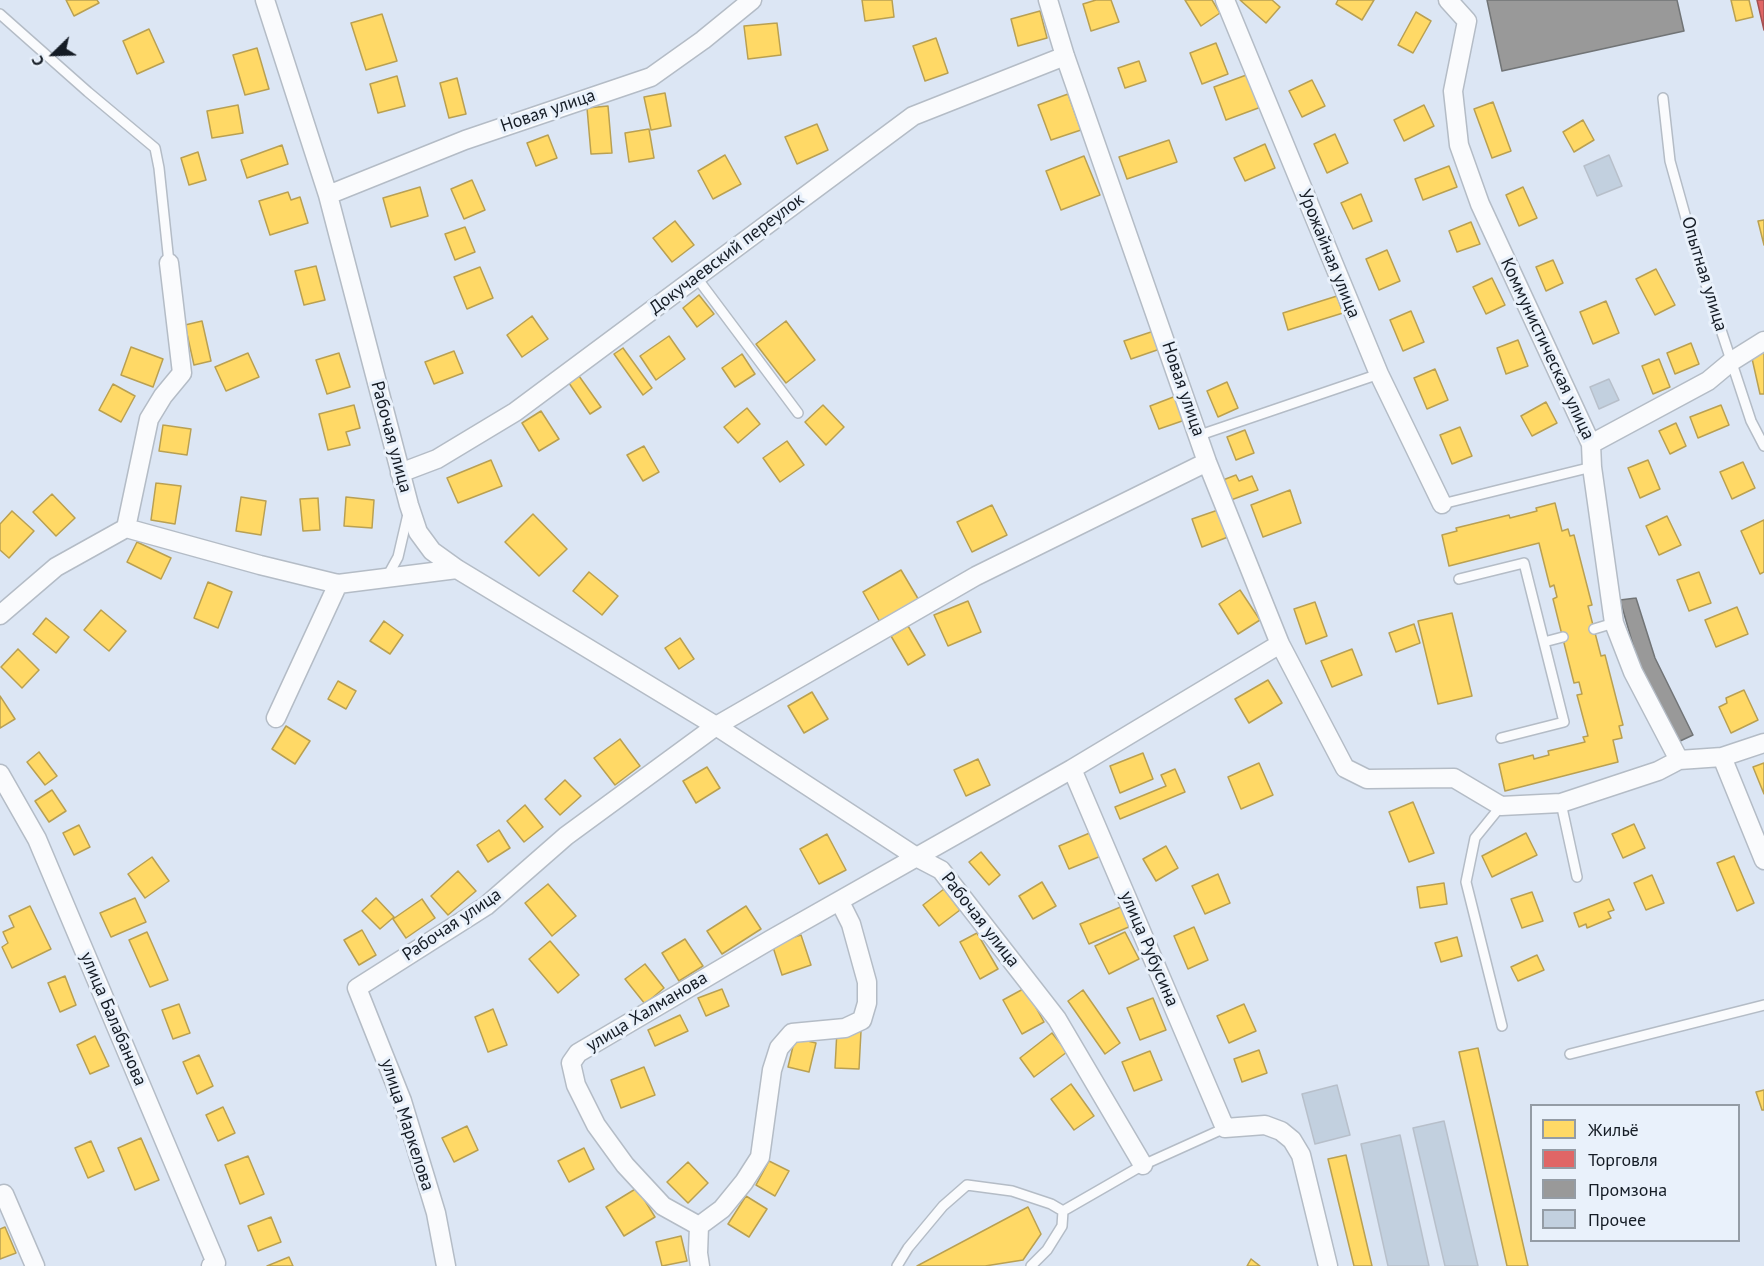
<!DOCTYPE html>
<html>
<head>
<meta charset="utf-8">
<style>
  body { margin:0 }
  #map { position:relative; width:1764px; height:1266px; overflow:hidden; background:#dce6f4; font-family:"PT Sans",sans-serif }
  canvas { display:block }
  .legend { position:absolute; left:1530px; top:1104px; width:210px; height:138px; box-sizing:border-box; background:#e9f1fb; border:2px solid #949ca5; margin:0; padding:8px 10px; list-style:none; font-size:18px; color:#151c25 }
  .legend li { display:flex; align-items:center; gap:12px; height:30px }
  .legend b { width:30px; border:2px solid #949ca5 }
  .north { position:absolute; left:24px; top:24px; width:60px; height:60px; -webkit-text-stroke:4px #e9f1fb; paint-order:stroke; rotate:247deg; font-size:16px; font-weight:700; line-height:24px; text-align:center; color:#151c25 }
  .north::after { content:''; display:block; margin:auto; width:21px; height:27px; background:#151c25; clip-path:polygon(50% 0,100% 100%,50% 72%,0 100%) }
</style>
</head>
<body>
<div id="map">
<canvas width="1764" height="1266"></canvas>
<ul class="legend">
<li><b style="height:16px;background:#ffd966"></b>Жильё</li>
<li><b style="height:16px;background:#e06666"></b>Торговля</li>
<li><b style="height:16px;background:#999"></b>Промзона</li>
<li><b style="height:16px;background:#c2d0df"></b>Прочее</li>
</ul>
<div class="north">С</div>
</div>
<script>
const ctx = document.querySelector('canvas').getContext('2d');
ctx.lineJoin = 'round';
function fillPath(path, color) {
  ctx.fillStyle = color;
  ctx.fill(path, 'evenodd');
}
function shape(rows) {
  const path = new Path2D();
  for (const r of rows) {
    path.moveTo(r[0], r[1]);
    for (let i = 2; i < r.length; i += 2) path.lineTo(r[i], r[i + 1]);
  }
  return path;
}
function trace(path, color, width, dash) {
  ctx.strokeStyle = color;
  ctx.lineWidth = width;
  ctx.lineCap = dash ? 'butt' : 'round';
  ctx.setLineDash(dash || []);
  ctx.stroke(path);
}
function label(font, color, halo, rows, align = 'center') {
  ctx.font = font + ' "PT Sans",sans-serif';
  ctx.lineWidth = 6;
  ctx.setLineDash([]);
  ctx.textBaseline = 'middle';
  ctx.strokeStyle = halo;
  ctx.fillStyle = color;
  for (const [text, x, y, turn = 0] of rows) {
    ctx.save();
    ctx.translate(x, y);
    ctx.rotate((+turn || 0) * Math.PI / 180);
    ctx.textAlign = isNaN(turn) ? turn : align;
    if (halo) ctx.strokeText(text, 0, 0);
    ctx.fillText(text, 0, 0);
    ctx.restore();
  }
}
const homes = shape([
  [66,0,97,0,99,3,74,16,66,0],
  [862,0,892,0,894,17,865,21,862,0],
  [1096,0,1111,0,1119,22,1091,31,1083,4,1096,0],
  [1185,0,1212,0,1220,13,1201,26,1185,0],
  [1240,0,1272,0,1280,7,1266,23,1240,0],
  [1338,0,1374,0,1362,20,1336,4,1338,0],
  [1731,0,1749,0,1753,17,1736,21,1731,0],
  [1040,11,1047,38,1018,46,1011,19,1040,11],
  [1416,12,1431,21,1413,53,1398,45,1416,12],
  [382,14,397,61,366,70,351,23,382,14],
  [777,23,781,55,748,59,744,26,777,23],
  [149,29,164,62,137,74,123,41,149,29],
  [936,38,948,73,925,81,913,46,936,38],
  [1216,43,1228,74,1202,84,1190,53,1216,43],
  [257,48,269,89,245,95,233,55,257,48],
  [1139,61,1146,81,1125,88,1118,68,1139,61],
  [1249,74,1261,107,1226,120,1214,87,1249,74],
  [397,76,405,106,378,113,370,84,397,76],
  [457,78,466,114,449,118,440,83,457,78],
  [1312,80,1325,106,1302,117,1289,91,1312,80],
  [665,93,671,126,651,130,644,97,665,93],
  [1068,94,1081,130,1051,140,1038,105,1068,94],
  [1493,102,1511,151,1492,158,1474,109,1493,102],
  [238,105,243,133,212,138,207,111,238,105],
  [1424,105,1434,126,1404,141,1394,120,1424,105],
  [608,106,612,153,591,154,587,108,608,106],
  [1583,120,1594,140,1574,152,1563,132,1583,120],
  [817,124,828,150,797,164,785,137,817,124],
  [649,129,654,158,629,162,625,133,649,129],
  [1335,134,1348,163,1327,173,1314,144,1335,134],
  [548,135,557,158,536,166,527,143,548,135],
  [1169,140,1177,162,1127,179,1119,157,1169,140],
  [1265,144,1275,168,1245,181,1234,158,1265,144],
  [282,145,288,164,247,178,241,160,282,145],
  [198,152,206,180,189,185,181,158,198,152],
  [725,155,741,184,713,199,698,171,725,155],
  [1084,156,1100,195,1061,210,1046,171,1084,156],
  [1449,166,1457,187,1423,200,1415,179,1449,166],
  [472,180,485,210,464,219,451,189,472,180],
  [420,187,428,216,391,227,383,198,420,187],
  [1523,187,1537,218,1519,226,1506,195,1523,187],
  [288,192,291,200,300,197,308,223,270,235,259,201,288,192],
  [1361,194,1372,221,1353,229,1341,203,1361,194],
  [1764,220,1764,245,1758,221,1764,220],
  [675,221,694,245,672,262,653,238,675,221],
  [1471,222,1480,244,1457,252,1449,231,1471,222],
  [465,227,475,252,455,260,445,234,465,227],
  [1387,250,1400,281,1379,290,1366,259,1387,250],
  [1553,260,1563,283,1546,291,1536,267,1553,260],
  [316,266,325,300,304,305,295,271,316,266],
  [480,267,493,298,467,309,454,277,480,267],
  [1656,269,1675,305,1655,315,1636,279,1656,269],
  [1492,278,1505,305,1486,314,1473,287,1492,278],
  [699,295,714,314,697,327,683,308,699,295],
  [1337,296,1343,313,1288,330,1283,313,1337,296],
  [1606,301,1619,333,1593,344,1580,312,1606,301],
  [1411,311,1424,342,1403,351,1390,320,1411,311],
  [532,316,548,339,522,357,507,335,532,316],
  [202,321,211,361,194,365,185,325,202,321],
  [786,321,815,360,786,383,756,344,786,321],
  [1154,331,1160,349,1131,359,1124,341,1154,331],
  [669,336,685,359,656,380,640,356,669,336],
  [1518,340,1528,366,1506,374,1497,348,1518,340],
  [1691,343,1699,364,1675,374,1667,353,1691,343],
  [131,347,163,359,153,387,121,375,131,347],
  [623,348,652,388,643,395,614,354,623,348],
  [454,351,463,373,434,384,425,362,454,351],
  [1764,351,1764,394,1760,394,1751,354,1764,351],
  [248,353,259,377,226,391,215,367,248,353],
  [339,353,350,387,327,394,316,360,339,353],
  [742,354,755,374,735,387,722,368,742,354],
  [1659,359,1670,387,1653,394,1642,366,1659,359],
  [1435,369,1448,400,1427,409,1414,378,1435,369],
  [579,376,601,407,590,414,569,383,579,376],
  [1227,382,1238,408,1218,417,1207,391,1227,382],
  [113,384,135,396,121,422,99,410,113,384],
  [1176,396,1185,420,1159,429,1150,406,1176,396],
  [1546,402,1557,423,1532,436,1521,416,1546,402],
  [354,405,360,428,346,432,350,445,328,450,319,414,354,405],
  [823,405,844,427,826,445,805,422,823,405],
  [1721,405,1729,425,1698,438,1690,417,1721,405],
  [747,408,760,424,738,443,724,427,747,408],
  [541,411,559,439,539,451,522,423,541,411],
  [1676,423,1686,446,1670,454,1659,431,1676,423],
  [163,425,191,429,187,455,159,451,163,425],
  [1460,427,1472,456,1452,464,1440,435,1460,427],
  [1245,430,1254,453,1236,460,1227,437,1245,430],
  [787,441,804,465,780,482,763,458,787,441],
  [644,446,659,472,643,481,627,455,644,446],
  [491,460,502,486,458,503,447,478,491,460],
  [1648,460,1660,489,1640,498,1628,468,1648,460],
  [1743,462,1755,488,1732,499,1720,472,1743,462],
  [1236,475,1239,481,1252,476,1258,490,1231,500,1223,480,1236,475],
  [156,483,181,486,175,524,151,520,156,483],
  [1290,490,1301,523,1263,537,1251,505,1290,490],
  [52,494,75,518,56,536,33,512,52,494],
  [241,497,266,501,261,535,236,531,241,497],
  [346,497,374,500,372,528,344,526,346,497],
  [318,498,320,530,303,531,300,499,318,498],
  [1555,503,1562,531,1568,529,1570,536,1574,535,1592,605,1588,606,1594,629,1601,656,1605,655,1623,725,1619,726,1622,738,1613,740,1618,762,1505,791,1499,764,1533,755,1534,759,1549,755,1548,751,1585,742,1583,737,1588,736,1577,695,1582,694,1579,682,1574,683,1553,599,1557,597,1554,585,1550,587,1539,543,1449,566,1442,535,1457,531,1456,528,1509,515,1510,518,1537,511,1536,508,1555,503],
  [992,505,1007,535,972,552,957,522,992,505],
  [1218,510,1228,537,1202,547,1192,519,1218,510],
  [12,511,34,531,9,558,0,550,0,524,12,511],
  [533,514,567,549,539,576,505,542,533,514],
  [1667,516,1681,545,1659,555,1646,526,1667,516],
  [1764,520,1764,572,1760,574,1741,531,1764,520],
  [137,542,171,558,161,579,127,562,137,542],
  [901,570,920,602,881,624,863,592,901,570],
  [589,572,618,596,602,615,573,591,589,572],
  [1699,572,1711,603,1689,611,1677,580,1699,572],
  [208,582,232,592,218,628,194,618,208,582],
  [1240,590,1260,620,1238,634,1219,604,1240,590],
  [968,601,981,632,948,646,934,615,968,601],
  [1315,602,1327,636,1306,644,1294,609,1315,602],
  [1737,607,1748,634,1716,647,1705,620,1737,607],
  [101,610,126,631,109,651,84,630,101,610],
  [1452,613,1472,696,1438,704,1418,621,1452,613],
  [46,618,69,637,56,653,33,634,46,618],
  [384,621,403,635,390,654,370,641,384,621],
  [1414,624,1420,643,1396,652,1389,633,1414,624],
  [908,626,925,655,908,665,891,636,908,626],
  [680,638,694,659,679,669,665,648,680,638],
  [18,649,39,670,22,688,1,667,18,649],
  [1352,649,1362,675,1332,687,1321,661,1352,649],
  [1268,680,1282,703,1249,723,1235,699,1268,680],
  [338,681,356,691,346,709,328,699,338,681],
  [1744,690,1758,720,1731,733,1719,707,1727,703,1726,698,1744,690],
  [812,692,828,719,804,733,788,706,812,692],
  [0,696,15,719,0,728,0,696],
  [286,726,310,741,295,764,272,749,286,726],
  [620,739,640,766,615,785,594,758,620,739],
  [39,752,57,776,45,785,27,762,39,752],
  [1143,753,1153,779,1120,793,1110,766,1143,753],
  [978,759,990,785,966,796,954,770,978,759],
  [1259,763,1273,795,1241,809,1228,777,1259,763],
  [1764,763,1764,794,1753,767,1764,763],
  [707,767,720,788,696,803,683,781,707,767],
  [1175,769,1185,792,1120,819,1115,807,1166,786,1161,775,1175,769],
  [565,780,581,796,560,815,545,799,565,780],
  [52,790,66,811,49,822,35,801,52,790],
  [1413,802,1434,853,1409,862,1389,812,1413,802],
  [525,805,543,827,524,842,507,821,525,805],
  [1634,824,1645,848,1623,858,1612,834,1634,824],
  [79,825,90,847,74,855,63,833,79,825],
  [499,830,510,848,488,862,477,845,499,830],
  [1092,832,1101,856,1069,869,1059,846,1092,832],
  [1526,833,1537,855,1492,877,1482,856,1526,833],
  [827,834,846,870,819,884,800,849,827,834],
  [1166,846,1178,868,1156,881,1143,859,1166,846],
  [981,852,1000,875,989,885,969,862,981,852],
  [1734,856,1754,903,1737,911,1717,863,1734,856],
  [152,857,169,881,145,898,128,874,152,857],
  [458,871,476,891,448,915,431,896,458,871],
  [1218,874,1230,903,1205,914,1192,886,1218,874],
  [1652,875,1664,903,1646,910,1634,883,1652,875],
  [1042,882,1056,906,1033,919,1019,896,1042,882],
  [1444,883,1447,904,1420,908,1417,887,1444,883],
  [548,884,576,916,552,936,525,903,548,884],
  [944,889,960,910,939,926,923,905,944,889],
  [1532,892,1543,921,1522,928,1511,899,1532,892],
  [135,898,146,922,111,937,100,913,135,898],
  [376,898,394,917,380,929,362,911,376,898],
  [422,899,435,918,406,938,393,919,422,899],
  [1609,899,1614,910,1608,912,1611,918,1587,928,1586,924,1579,927,1574,913,1609,899],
  [30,906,51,949,12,968,2,947,8,943,3,932,14,927,9,916,30,906],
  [746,906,761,929,722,954,707,931,746,906],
  [1123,906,1131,926,1089,944,1080,924,1123,906],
  [1194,927,1208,960,1188,969,1174,936,1194,927],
  [362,930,376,955,359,965,344,940,362,930],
  [147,932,168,980,150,987,129,940,147,932],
  [1125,932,1139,959,1109,974,1095,946,1125,932],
  [977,933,998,969,980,979,960,942,977,933],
  [801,935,811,965,782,975,772,944,801,935],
  [1457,937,1462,956,1441,962,1435,943,1457,937],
  [685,939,703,966,679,981,662,953,685,939],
  [550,941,579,975,558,993,529,959,550,941],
  [1537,955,1544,970,1518,981,1511,967,1537,955],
  [645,964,664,988,645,1004,625,979,645,964],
  [65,976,76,1005,60,1012,48,983,65,976],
  [1025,988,1044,1022,1022,1034,1003,1000,1025,988],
  [722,989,729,1006,706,1016,698,998,722,989],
  [1083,990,1120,1043,1105,1054,1068,1001,1083,990],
  [1153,998,1166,1030,1140,1040,1127,1008,1153,998],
  [179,1004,190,1033,173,1039,162,1010,179,1004],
  [1244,1004,1256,1031,1229,1043,1217,1016,1244,1004],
  [493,1009,507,1045,488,1052,475,1017,493,1009],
  [680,1015,688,1031,655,1046,648,1030,680,1015],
  [837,1030,861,1031,859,1069,835,1068,837,1030],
  [1052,1033,1067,1052,1034,1077,1020,1058,1052,1033],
  [95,1036,109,1066,90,1074,77,1045,95,1036],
  [795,1038,816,1043,809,1072,788,1067,795,1038],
  [1478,1048,1528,1266,1507,1266,1459,1052,1478,1048],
  [1259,1050,1267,1073,1242,1082,1234,1059,1259,1050],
  [1150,1051,1162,1080,1134,1091,1122,1062,1150,1051],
  [199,1055,213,1086,197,1094,183,1062,199,1055],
  [644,1067,655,1095,621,1108,611,1080,644,1067],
  [1071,1084,1094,1116,1074,1130,1051,1099,1071,1084],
  [1764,1090,1764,1110,1762,1110,1756,1092,1764,1090],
  [223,1107,235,1133,218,1141,206,1115,223,1107],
  [467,1126,478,1150,454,1162,442,1138,467,1126],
  [141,1138,159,1180,135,1190,118,1148,141,1138],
  [91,1141,104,1171,88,1178,75,1148,91,1141],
  [584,1148,594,1169,569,1182,558,1161,584,1148],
  [1346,1155,1372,1266,1354,1266,1328,1159,1346,1155],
  [248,1156,264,1194,240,1204,225,1165,248,1156],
  [769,1161,789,1171,775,1196,756,1185,769,1161],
  [688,1162,708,1183,688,1203,667,1182,688,1162],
  [637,1188,655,1217,624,1236,606,1207,637,1188],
  [746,1196,767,1209,749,1237,728,1224,746,1196],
  [1028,1207,1041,1234,1023,1260,985,1266,917,1266,1028,1207],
  [271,1217,281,1242,258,1251,248,1226,271,1217],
  [5,1227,16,1253,0,1259,0,1229,5,1227],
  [681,1236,687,1261,662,1266,656,1242,681,1236],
  [289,1257,293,1266,267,1266,289,1257],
  [1251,1259,1260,1266,1247,1266,1251,1259]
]);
const shops = shape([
  [1757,0,1764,0,1764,30,1757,0]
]);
const industry = shape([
  [1487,0,1677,0,1684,31,1502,71,1487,0],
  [1636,598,1655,658,1693,735,1678,742,1638,662,1620,600,1636,598]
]);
const building = shape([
  [1609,155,1622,186,1597,196,1584,166,1609,155],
  [1609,379,1619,400,1599,409,1590,387,1609,379],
  [1337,1085,1350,1135,1315,1144,1302,1094,1337,1085],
  [1444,1121,1478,1266,1445,1266,1413,1128,1444,1121],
  [1400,1135,1429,1266,1388,1266,1361,1144,1400,1135]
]);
const lane = shape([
  [0,14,88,92,155,148,159,168,169,263],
  [1663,98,1670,161,1696,254,1751,421,1764,446],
  [697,278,798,413],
  [1200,435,1379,374],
  [1442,504,1592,467],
  [387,577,398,557,408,514],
  [1459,579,1524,563,1564,722,1501,738],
  [1594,629,1614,623],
  [1544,642,1563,637],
  [1561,803,1577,877],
  [1501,806,1475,838,1466,882,1502,1026],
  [1570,1054,1764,1005],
  [1063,1211,1143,1165,1225,1128],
  [897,1266,908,1248,943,1206,967,1185,1012,1191,1051,1204,1063,1211],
  [1031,1266,1047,1250,1062,1226,1063,1211]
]);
const street = shape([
  [265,0,328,195,409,505,418,532,432,551,457,569,716,726,918,858,941,870,1057,1019,1143,1165],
  [1048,0,1065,56,1207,462,1280,644,1345,768,1367,779,1454,778,1501,806,1561,803,1658,771,1679,760],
  [1225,0,1379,374,1442,504],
  [1448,0,1467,21,1453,91,1459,145,1480,204,1591,444,1592,467,1614,623,1633,672,1679,760,1722,757,1764,860],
  [328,195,465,140,651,77,703,40,752,0],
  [1591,444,1708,381,1732,361,1764,341],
  [400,473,437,459,515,412,913,116,1065,56],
  [126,528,149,419,163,396,182,373,169,263],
  [0,615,56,567,126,528,260,565,338,584,457,569],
  [1280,644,1072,769,1225,1128,1265,1125,1281,1131,1292,1140,1301,1155,1328,1266],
  [276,718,338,584],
  [1722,757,1764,743],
  [0,774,37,839,216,1263,211,1266],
  [4,1194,35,1266],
  [699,1226,722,1209,744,1182,760,1157,772,1070,779,1048,792,1033,845,1028,862,1020,867,1003,867,982,851,924,840,902],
  [446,1266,436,1213,402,1101,357,988,486,906,566,836,716,726,976,576,1207,462],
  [700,1266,698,1253,699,1226,663,1206,625,1165,596,1125,576,1085,571,1063,578,1053,770,940,1072,769]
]);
const streetNames = [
  ["Новая улица",548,111,-19],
  ["Докучаевский переулок",727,254,-37],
  ["Урожайная улица",1329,254,68],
  ["Опытная улица",1704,274,73],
  ["Коммунистическая улица",1547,349,65],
  ["Новая улица",1183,389,71],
  ["Рабочая улица",391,437,75],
  ["Рабочая улица",980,920,52],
  ["Рабочая улица",452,925,-34],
  ["улица Рубусина",1149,949,67],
  ["улица Халманова",647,1012,-31],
  ["улица Балабанова",113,1019,67],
  ["улица Маркелова",407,1125,72]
];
fillPath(homes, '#ffd966');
trace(homes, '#b9a052', 1.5);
fillPath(shops, '#e06666');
trace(shops, '#a35052', 1.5);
fillPath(industry, '#999');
trace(industry, '#717476', 1.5);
fillPath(building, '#c2d0df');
trace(building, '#b7bfca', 1.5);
trace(lane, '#b4bcc6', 12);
trace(street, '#b4bcc6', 21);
trace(lane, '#fafbfd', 9);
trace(street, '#fafbfd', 18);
label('18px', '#151c25', '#e9f1fb', streetNames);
</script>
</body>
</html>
